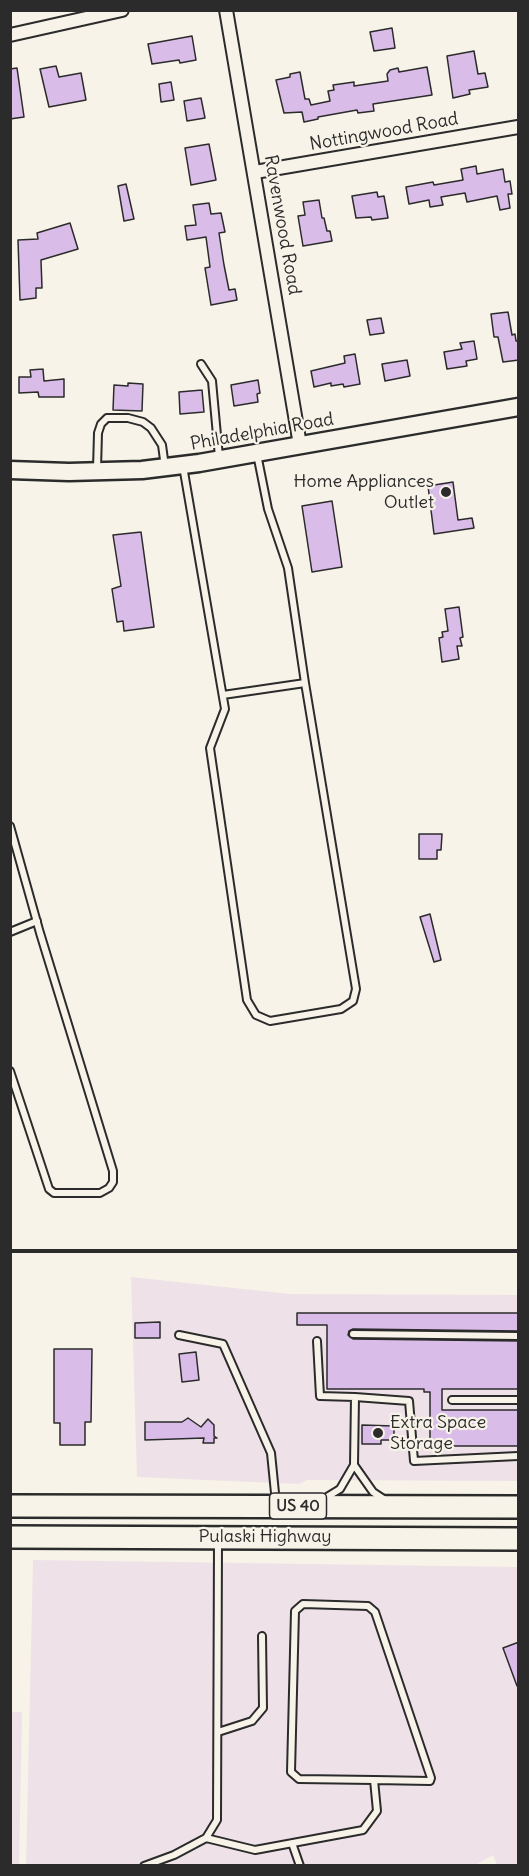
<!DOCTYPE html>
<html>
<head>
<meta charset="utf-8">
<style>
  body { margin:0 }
  #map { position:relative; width:529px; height:1876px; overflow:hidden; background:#f7f3e8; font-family:Delius,sans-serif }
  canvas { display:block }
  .frame { position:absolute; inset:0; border:12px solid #2b2b2b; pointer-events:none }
</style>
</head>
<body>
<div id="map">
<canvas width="529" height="1876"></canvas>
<div class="frame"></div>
</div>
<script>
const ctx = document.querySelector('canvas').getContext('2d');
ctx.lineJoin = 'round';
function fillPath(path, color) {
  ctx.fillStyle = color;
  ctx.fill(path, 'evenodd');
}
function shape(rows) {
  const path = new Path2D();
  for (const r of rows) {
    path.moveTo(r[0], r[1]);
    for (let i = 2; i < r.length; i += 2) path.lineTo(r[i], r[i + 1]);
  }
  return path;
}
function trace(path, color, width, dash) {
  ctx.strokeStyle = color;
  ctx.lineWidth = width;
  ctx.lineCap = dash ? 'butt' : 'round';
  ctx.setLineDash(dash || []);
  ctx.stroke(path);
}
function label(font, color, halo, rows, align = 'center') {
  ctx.font = font + ' Delius,sans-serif';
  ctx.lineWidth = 4.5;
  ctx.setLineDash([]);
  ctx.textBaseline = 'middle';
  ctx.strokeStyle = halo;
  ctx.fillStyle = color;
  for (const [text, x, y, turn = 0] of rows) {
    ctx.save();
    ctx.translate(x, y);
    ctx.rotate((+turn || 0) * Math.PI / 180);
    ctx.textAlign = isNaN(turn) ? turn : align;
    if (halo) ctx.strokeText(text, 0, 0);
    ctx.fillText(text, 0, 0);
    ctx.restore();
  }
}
const built = shape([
  [131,1277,290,1294,518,1295,518,1481,307,1480,299,1484,137,1477],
  [33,1560,518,1567,518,1865,497,1865,493,1855,474,1866,26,1866],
  [11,1712,22,1712,19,1865,11,1865]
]);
const building = shape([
  [392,28,395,48,374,51,370,32,392,28],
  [192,36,196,60,180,63,179,60,152,64,148,44,192,36],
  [474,51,478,74,485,73,488,87,469,90,470,94,453,98,447,56,474,51],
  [56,66,59,77,81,73,86,100,49,107,40,69,56,66],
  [427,67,432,95,373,104,374,111,358,113,357,110,318,117,318,119,304,122,302,112,284,113,276,80,290,77,290,74,300,72,305,99,309,99,311,105,330,101,328,91,334,90,333,85,354,82,354,86,388,81,387,74,390,70,398,68,399,72,427,67],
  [17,68,24,117,10,119,10,69,17,68],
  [171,82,174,100,161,102,159,84,171,82],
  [201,98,205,118,187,121,184,101,201,98],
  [209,144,216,180,191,185,185,148,209,144],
  [476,166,477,174,503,169,505,182,510,181,512,194,508,194,510,208,500,210,497,196,467,202,465,193,441,197,443,205,430,207,429,200,409,204,406,187,433,182,434,185,463,180,461,169,476,166],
  [126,184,134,219,124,221,118,186,126,184],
  [377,192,378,197,384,196,388,218,372,220,371,217,356,218,352,196,377,192],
  [319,200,322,218,324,218,327,231,330,231,332,241,303,246,298,216,305,215,303,202,319,200],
  [209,203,211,214,221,213,225,232,219,233,224,265,229,290,235,289,237,300,211,305,205,268,210,267,206,237,187,240,185,226,196,225,193,205,209,203],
  [70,223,78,249,41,260,42,288,36,288,36,298,20,300,18,240,38,239,37,233,70,223],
  [508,312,512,335,515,334,516,341,519,341,519,360,503,362,498,337,494,337,491,314,508,312],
  [381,318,384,333,370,335,367,320,381,318],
  [474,341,477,359,466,361,467,366,447,369,444,352,462,349,460,343,474,341],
  [355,354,360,384,344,387,343,384,331,386,331,383,314,387,311,371,345,363,344,356,355,354],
  [407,360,410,376,385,381,382,364,407,360],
  [43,369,44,381,64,379,64,397,39,397,38,392,19,393,19,377,31,377,30,370,43,369],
  [258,380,260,393,257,394,258,402,234,406,231,385,258,380],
  [128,383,143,384,142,411,113,410,114,385,128,386,128,383],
  [202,390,204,412,180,414,179,392,202,390],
  [453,482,458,520,472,518,474,528,434,534,428,486,453,482],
  [332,501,342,567,312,572,302,506,332,501],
  [141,532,154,627,124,631,123,621,117,622,112,589,121,586,113,535,141,532],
  [459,607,463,637,460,638,462,646,457,646,459,659,442,662,439,638,443,637,442,632,448,631,445,609,459,607],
  [419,834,442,834,441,850,437,850,437,859,419,859,419,834],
  [430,914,441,960,434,962,420,917,430,914],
  [297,1313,519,1313,519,1331,353,1329,349,1331,348,1335,353,1339,519,1341,519,1389,442,1389,442,1410,519,1410,519,1446,430,1446,430,1392,424,1392,424,1389,327,1389,327,1325,297,1325,297,1313],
  [160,1322,160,1338,135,1338,135,1323,160,1322],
  [54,1349,92,1349,91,1422,85,1422,85,1445,60,1445,60,1423,54,1423,54,1349],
  [196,1352,199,1380,182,1382,179,1354,196,1352],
  [188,1418,201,1427,208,1419,214,1425,214,1436,217,1438,214,1438,214,1443,203,1443,204,1438,145,1440,145,1422,182,1422,188,1418],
  [362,1425,394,1426,394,1440,381,1440,381,1444,362,1444,362,1425],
  [519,1642,519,1686,517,1686,503,1648,519,1642]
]);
const lane = shape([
  [201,364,212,381,219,457],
  [183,466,225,709,210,748,247,1000,256,1015,270,1021,341,1009,353,1001,356,989,305,683,288,568,268,509,257,454],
  [97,469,98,433,101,424,107,418,128,418,143,422,151,428,162,445,165,467],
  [223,695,305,683],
  [10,826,40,933,113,1171,113,1182,109,1188,100,1193,54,1193,49,1189,10,1071],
  [10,932,37,921],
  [353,1334,518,1336],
  [179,1335,223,1344,271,1453,276,1503],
  [317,1341,320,1396,355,1397,354,1465,340,1489,322,1500],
  [355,1397,409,1401,414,1461,518,1456],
  [452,1400,518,1400],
  [354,1465,373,1492,385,1500],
  [218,1732,252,1721,263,1708,262,1636],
  [206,1838,255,1850,363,1830,377,1811,374,1780,299,1779,291,1772,295,1611,303,1604,368,1606,375,1612,431,1778,430,1781,374,1780],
  [292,1843,300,1866],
  [144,1866,174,1855,206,1838,217,1820,218,1541]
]);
const street = shape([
  [226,10,300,445],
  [10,35,122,10],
  [255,172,518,127]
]);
const secondary = shape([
  [10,470,69,472,142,470,199,463,518,407]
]);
const highway = shape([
  [10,1506,518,1507],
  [10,1537,518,1539]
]);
const rail = shape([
  [10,1251,518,1251]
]);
const markers = [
  [446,492,6,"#2b2b2b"],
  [378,1433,6,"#2b2b2b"]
];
const shields = [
  [298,1506,57]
];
const shieldNames = [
  ["US 40",298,1506]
];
const streetNames = [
  ["Nottingwood Road",384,132,-10],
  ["Ravenwood Road",282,225,80],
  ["Philadelphia Road",262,432,-10],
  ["Pulaski Highway",265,1537]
];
const poiNames = [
  ["Home Appliances",434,482],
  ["Outlet",434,503],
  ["Extra Space",390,1423,"left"],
  ["Storage",390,1444,"left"]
];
fillPath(built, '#eee2e8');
fillPath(building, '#dabce9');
trace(building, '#2b2b2b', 1.5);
trace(lane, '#2b2b2b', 10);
trace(street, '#2b2b2b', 16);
trace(secondary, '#2b2b2b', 21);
trace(highway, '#2b2b2b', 26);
trace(lane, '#f7f3e8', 6);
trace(street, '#f7f3e8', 12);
trace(secondary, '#f7f3e8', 16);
trace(highway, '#f7f3e8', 21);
trace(rail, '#2b2b2b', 4);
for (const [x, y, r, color] of markers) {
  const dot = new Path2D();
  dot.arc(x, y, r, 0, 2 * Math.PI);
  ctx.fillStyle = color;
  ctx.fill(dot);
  trace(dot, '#f7f3e8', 2);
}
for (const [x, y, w] of shields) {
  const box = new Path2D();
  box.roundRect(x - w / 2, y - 13, w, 26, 4.5);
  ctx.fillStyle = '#f7f3e8';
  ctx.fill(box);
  trace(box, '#2b2b2b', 1.5);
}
label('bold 16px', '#2b2b2b', null, shieldNames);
label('18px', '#2b2b2b', '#f7f3e8', streetNames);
label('18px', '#2b2b2b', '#f7f3e8', poiNames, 'right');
</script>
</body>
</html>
